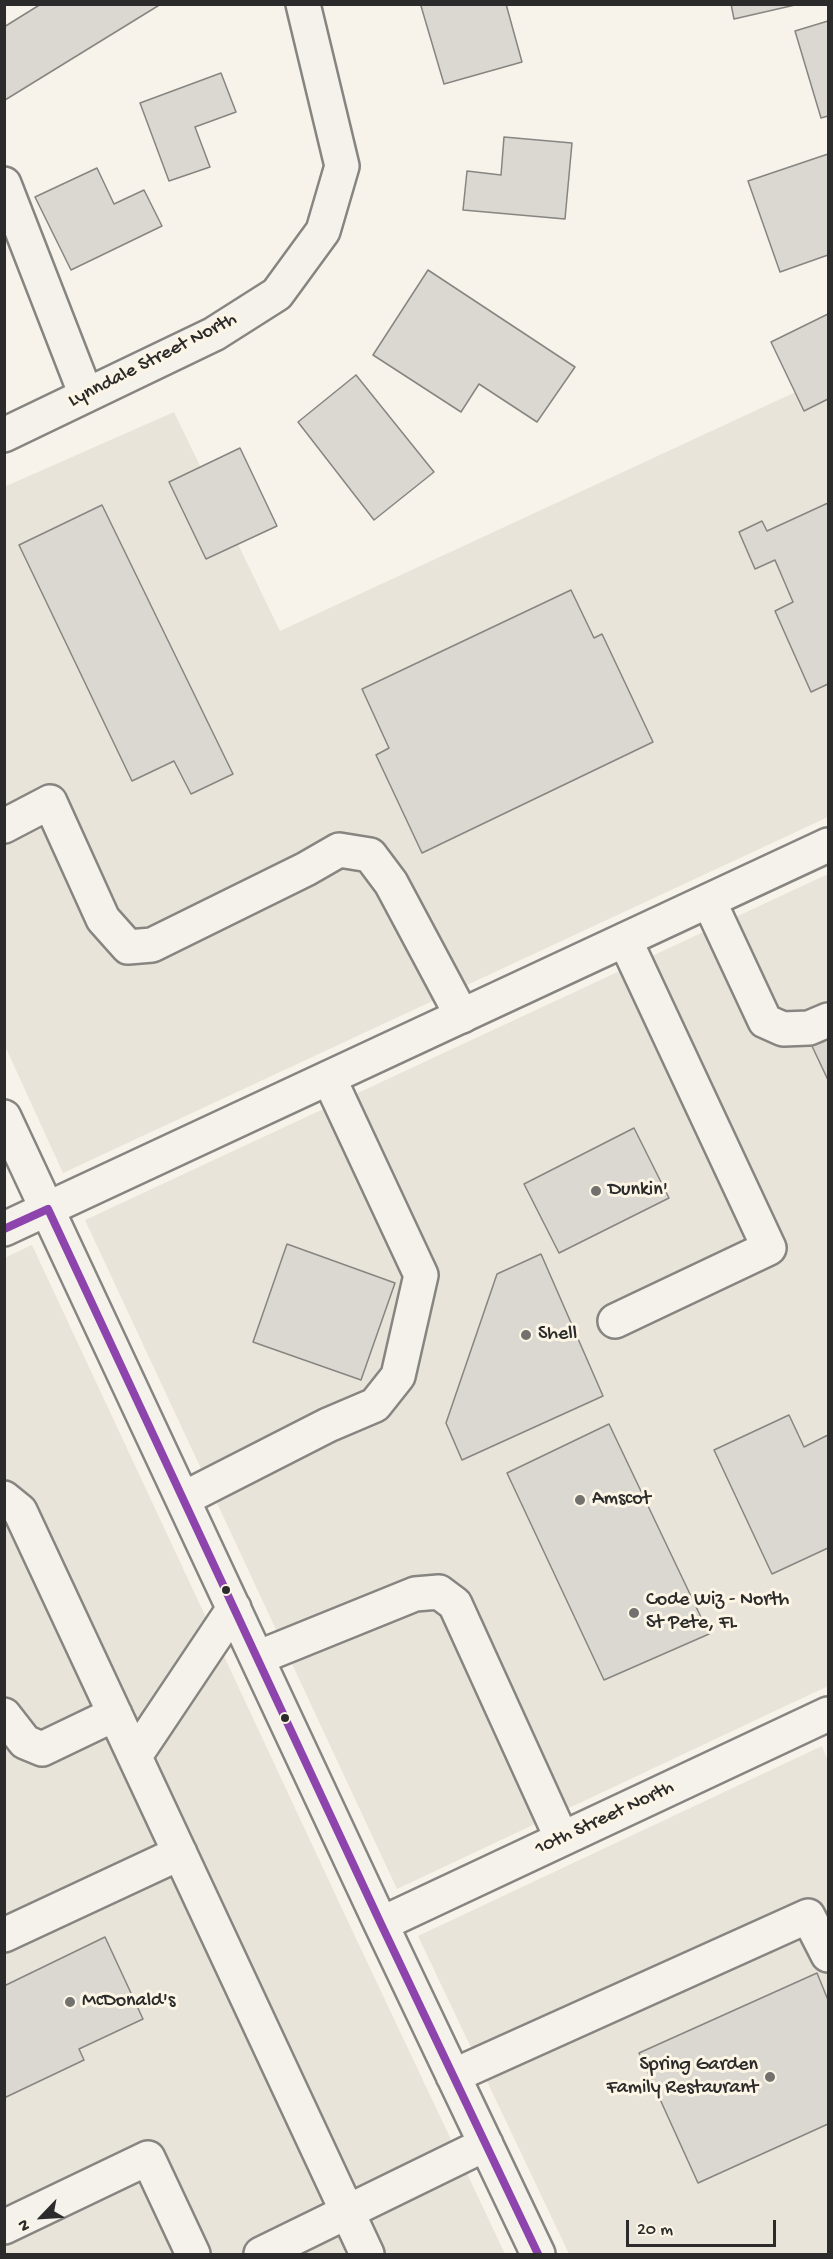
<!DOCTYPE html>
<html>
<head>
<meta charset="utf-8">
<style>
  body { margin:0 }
  #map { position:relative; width:833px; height:2259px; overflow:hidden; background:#f7f3ea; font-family:"Gochi Hand",sans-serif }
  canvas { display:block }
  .frame { position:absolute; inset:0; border:6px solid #2b2b2b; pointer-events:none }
  .north { position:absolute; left:12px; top:2187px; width:60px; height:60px; -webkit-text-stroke:4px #fcf5e5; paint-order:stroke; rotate:245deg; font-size:16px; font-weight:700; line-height:24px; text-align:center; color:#2b2b2b }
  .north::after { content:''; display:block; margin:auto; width:21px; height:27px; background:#2b2b2b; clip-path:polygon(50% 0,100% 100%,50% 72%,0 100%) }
  .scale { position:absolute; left:626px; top:2220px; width:150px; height:27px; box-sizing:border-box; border:3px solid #2b2b2b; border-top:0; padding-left:8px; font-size:18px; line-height:21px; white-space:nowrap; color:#2b2b2b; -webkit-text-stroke:4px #fcf5e5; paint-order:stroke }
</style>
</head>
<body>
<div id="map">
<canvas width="833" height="2259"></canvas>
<div class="frame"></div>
<div class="north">N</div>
<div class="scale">20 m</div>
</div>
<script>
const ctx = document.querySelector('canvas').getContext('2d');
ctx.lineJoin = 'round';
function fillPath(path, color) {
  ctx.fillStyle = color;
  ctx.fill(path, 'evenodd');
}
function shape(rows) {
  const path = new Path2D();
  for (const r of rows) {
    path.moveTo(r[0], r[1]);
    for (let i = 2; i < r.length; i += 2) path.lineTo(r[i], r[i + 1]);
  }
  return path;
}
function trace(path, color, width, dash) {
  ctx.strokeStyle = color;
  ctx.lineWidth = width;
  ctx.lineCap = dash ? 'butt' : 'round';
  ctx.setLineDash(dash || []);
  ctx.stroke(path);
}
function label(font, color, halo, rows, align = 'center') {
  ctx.font = font + ' "Gochi Hand",sans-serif';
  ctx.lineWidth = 6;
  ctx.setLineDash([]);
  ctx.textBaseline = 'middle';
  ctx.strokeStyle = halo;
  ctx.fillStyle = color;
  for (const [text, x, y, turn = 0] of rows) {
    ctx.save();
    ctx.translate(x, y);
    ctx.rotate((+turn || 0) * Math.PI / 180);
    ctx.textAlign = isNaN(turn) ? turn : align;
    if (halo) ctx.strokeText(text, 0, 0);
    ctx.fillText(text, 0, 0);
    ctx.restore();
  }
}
const built = shape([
  [828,377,828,817,63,1173,5,1046,4,487,174,412,280,631],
  [828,874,828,1686,397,1889,85,1220],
  [32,1245,344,1913,505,2254,5,2254,4,1258],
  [822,1746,828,1761,828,2254,569,2254,418,1936]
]);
const building = shape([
  [41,4,161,4,5,100,4,27,41,4],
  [424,4,506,4,522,62,444,84,421,6,424,4],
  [731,4,795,4,795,5,734,19,731,4],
  [828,21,828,116,821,118,795,31,828,21],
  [221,73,236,112,195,127,210,167,169,181,140,103,221,73],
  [504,137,572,143,565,219,463,210,467,171,501,175,504,137],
  [828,154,828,255,780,272,748,181,828,154],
  [97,168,114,204,144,190,162,226,71,270,35,197,97,168],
  [428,270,575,367,537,422,479,384,461,412,373,355,428,270],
  [828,314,828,399,804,411,771,342,828,314],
  [356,375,434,472,374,520,298,422,356,375],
  [240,448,277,526,206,559,169,482,240,448],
  [828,503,828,684,811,692,775,611,793,602,775,560,755,569,739,532,762,521,767,531,828,503],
  [102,505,233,774,191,794,174,761,132,781,19,545,102,505],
  [571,590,594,638,602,634,653,742,422,853,376,755,389,748,362,689,571,590],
  [828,1036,828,1080,811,1044,828,1036],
  [634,1128,669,1198,559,1253,524,1184,634,1128],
  [287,1244,395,1283,361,1380,253,1342,287,1244],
  [541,1254,603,1396,462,1460,446,1423,497,1274,541,1254],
  [789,1415,804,1447,828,1435,828,1548,772,1574,714,1450,789,1415],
  [609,1424,709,1634,604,1680,507,1473,609,1424],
  [105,1937,143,2019,79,2049,84,2060,4,2098,4,1986,105,1937],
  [817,1973,828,2000,828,2124,698,2183,639,2053,817,1973]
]);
const minor = shape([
  [4,184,86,395],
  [4,435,214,334,277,294,323,231,342,166,303,4],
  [4,826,50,802,103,919,128,947,152,945,306,869,339,850,370,855,391,883,462,1016],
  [709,901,765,1021,783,1029,809,1028,828,1020],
  [4,1117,381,1924,538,2254],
  [615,1321,769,1248,625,940],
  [4,1498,20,1511,367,2254],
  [183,1499,328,1425,375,1405,398,1376,421,1275,329,1078],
  [257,1658,415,1594,439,1592,455,1604,562,1839],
  [4,1715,25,1742,42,1749,115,1714],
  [135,1756,234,1608],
  [381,1924,828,1714],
  [4,1935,180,1853],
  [453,2076,808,1916,828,1955],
  [4,2227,148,2158,193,2254],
  [261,2254,486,2144]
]);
const major = shape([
  [4,1229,828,845]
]);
const bus1 = shape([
  [4,1229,48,1209,381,1924,538,2254]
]);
const markers = [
  [596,1191,6,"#72716e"],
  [526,1335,6,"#72716e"],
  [580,1500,6,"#72716e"],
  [226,1590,5,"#2b2b2b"],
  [634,1613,6,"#72716e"],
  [285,1718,5,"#2b2b2b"],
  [70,2002,6,"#72716e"],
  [770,2077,6,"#72716e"]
];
const streetNames = [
  ["Lynndale Street North",153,361,-27],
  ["10th Street North",605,1819,-25]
];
const poiNames = [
  ["Dunkin'",608,1191],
  ["Shell",538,1335],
  ["Amscot",592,1500],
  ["Code Wiz - North",646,1601],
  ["St Pete, FL",646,1624],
  ["McDonald's",82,2002],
  ["Spring Garden",758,2066,"right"],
  ["Family Restaurant",758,2089,"right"]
];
fillPath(built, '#e9e4d9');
fillPath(building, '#dad8d1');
trace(building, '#878581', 1.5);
trace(minor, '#878581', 38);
trace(major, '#878581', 38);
trace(minor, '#f5f2ec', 33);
trace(major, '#f5f2ec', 33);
trace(bus1, '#8e44ad', 8);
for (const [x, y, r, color] of markers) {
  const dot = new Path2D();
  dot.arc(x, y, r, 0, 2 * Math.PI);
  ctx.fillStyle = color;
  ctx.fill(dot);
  trace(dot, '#fcf5e5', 2);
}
label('20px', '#2b2b2b', '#fcf5e5', streetNames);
label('20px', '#2b2b2b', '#fcf5e5', poiNames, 'left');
</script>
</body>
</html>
